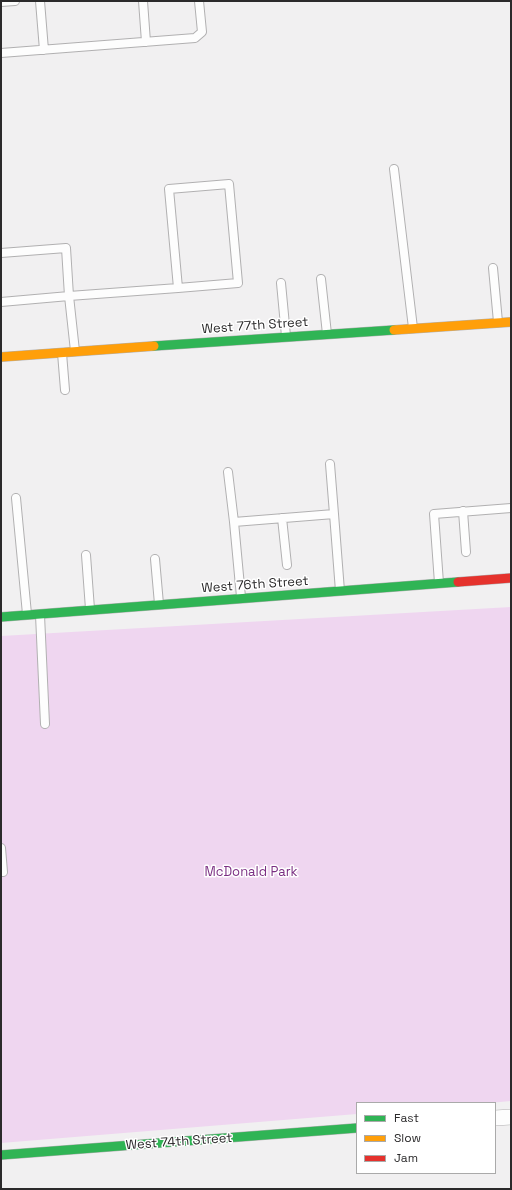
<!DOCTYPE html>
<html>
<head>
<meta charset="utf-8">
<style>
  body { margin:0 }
  #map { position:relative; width:512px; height:1190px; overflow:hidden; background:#f1f0f1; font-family:"Space Grotesk",sans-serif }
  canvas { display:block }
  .frame { position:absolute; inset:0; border:2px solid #2b2a2b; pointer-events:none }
  .legend { position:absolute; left:356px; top:1102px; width:140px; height:72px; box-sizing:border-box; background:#fff; border:1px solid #aaa; margin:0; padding:5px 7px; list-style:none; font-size:12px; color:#2b2a2b }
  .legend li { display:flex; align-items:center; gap:8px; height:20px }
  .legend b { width:20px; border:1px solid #aaa }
</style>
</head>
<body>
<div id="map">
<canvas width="512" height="1190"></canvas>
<div class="frame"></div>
<ul class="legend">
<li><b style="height:5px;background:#30b455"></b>Fast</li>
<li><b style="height:5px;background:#ff9f0a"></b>Slow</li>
<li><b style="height:5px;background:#e5322d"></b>Jam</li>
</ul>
</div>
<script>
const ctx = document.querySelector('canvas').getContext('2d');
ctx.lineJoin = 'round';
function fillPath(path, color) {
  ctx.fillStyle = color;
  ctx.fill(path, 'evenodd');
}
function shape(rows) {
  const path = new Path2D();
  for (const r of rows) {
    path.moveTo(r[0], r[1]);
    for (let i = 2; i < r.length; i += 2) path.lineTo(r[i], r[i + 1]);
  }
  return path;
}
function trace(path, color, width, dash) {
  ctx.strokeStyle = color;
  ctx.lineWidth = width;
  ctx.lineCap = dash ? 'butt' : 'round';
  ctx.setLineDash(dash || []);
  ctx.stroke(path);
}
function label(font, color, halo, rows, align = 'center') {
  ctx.font = font + ' "Space Grotesk",sans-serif';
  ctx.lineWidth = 3;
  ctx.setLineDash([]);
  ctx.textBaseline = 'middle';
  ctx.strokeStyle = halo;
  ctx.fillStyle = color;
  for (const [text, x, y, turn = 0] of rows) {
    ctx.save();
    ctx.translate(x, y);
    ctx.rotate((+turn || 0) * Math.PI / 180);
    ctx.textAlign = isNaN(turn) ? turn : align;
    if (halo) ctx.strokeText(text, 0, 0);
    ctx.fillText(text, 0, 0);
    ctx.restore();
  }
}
const green = shape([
  [511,607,511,1101,489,1103,357,1103,357,1114,1,1143,1,636]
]);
const lane = shape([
  [40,1,44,50],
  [143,1,146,42],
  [1,2,15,1],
  [1,53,195,38,202,32,199,1],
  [394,169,413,328],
  [1,253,66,248,69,296,1,302],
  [493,268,498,322],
  [321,279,327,334],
  [281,283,286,336],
  [75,351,69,296,178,288,238,283,229,184,169,189,178,288],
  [62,353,65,390],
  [330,464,334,514],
  [228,472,234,522],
  [16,498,27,614],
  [463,511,466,552],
  [282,518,287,565],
  [86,555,90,609],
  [155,559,159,604],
  [439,583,434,514,511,508],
  [241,597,234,522,334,514,340,591],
  [40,615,45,724],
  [1,848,3,872,1,872]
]);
const street = shape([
  [495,1118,511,1117]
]);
const fast = shape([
  [154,346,394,330],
  [1,617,458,582],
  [1,1155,357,1128]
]);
const slow = shape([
  [394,330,511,322],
  [1,357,154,346]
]);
const jam = shape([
  [458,582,511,578]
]);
const streetNames = [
  ["West 77th Street",255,326,-4],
  ["West 76th Street",255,585,-4],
  ["West 74th Street",179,1142,-4]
];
const parkNames = [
  ["McDonald Park",251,872]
];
fillPath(green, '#efd6f0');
trace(lane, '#b1b0b1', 10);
trace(street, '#b1b0b1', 16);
trace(fast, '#b1b0b1', 10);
trace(slow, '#b1b0b1', 10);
trace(jam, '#b1b0b1', 10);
trace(lane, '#fdfdfd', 8);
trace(street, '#fdfdfd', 15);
trace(fast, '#30b455', 9);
trace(slow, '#ff9f0a', 9);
trace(jam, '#e5322d', 9);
label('13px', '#2b2a2b', '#fff', streetNames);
label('13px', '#7a2e82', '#fff', parkNames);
</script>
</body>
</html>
